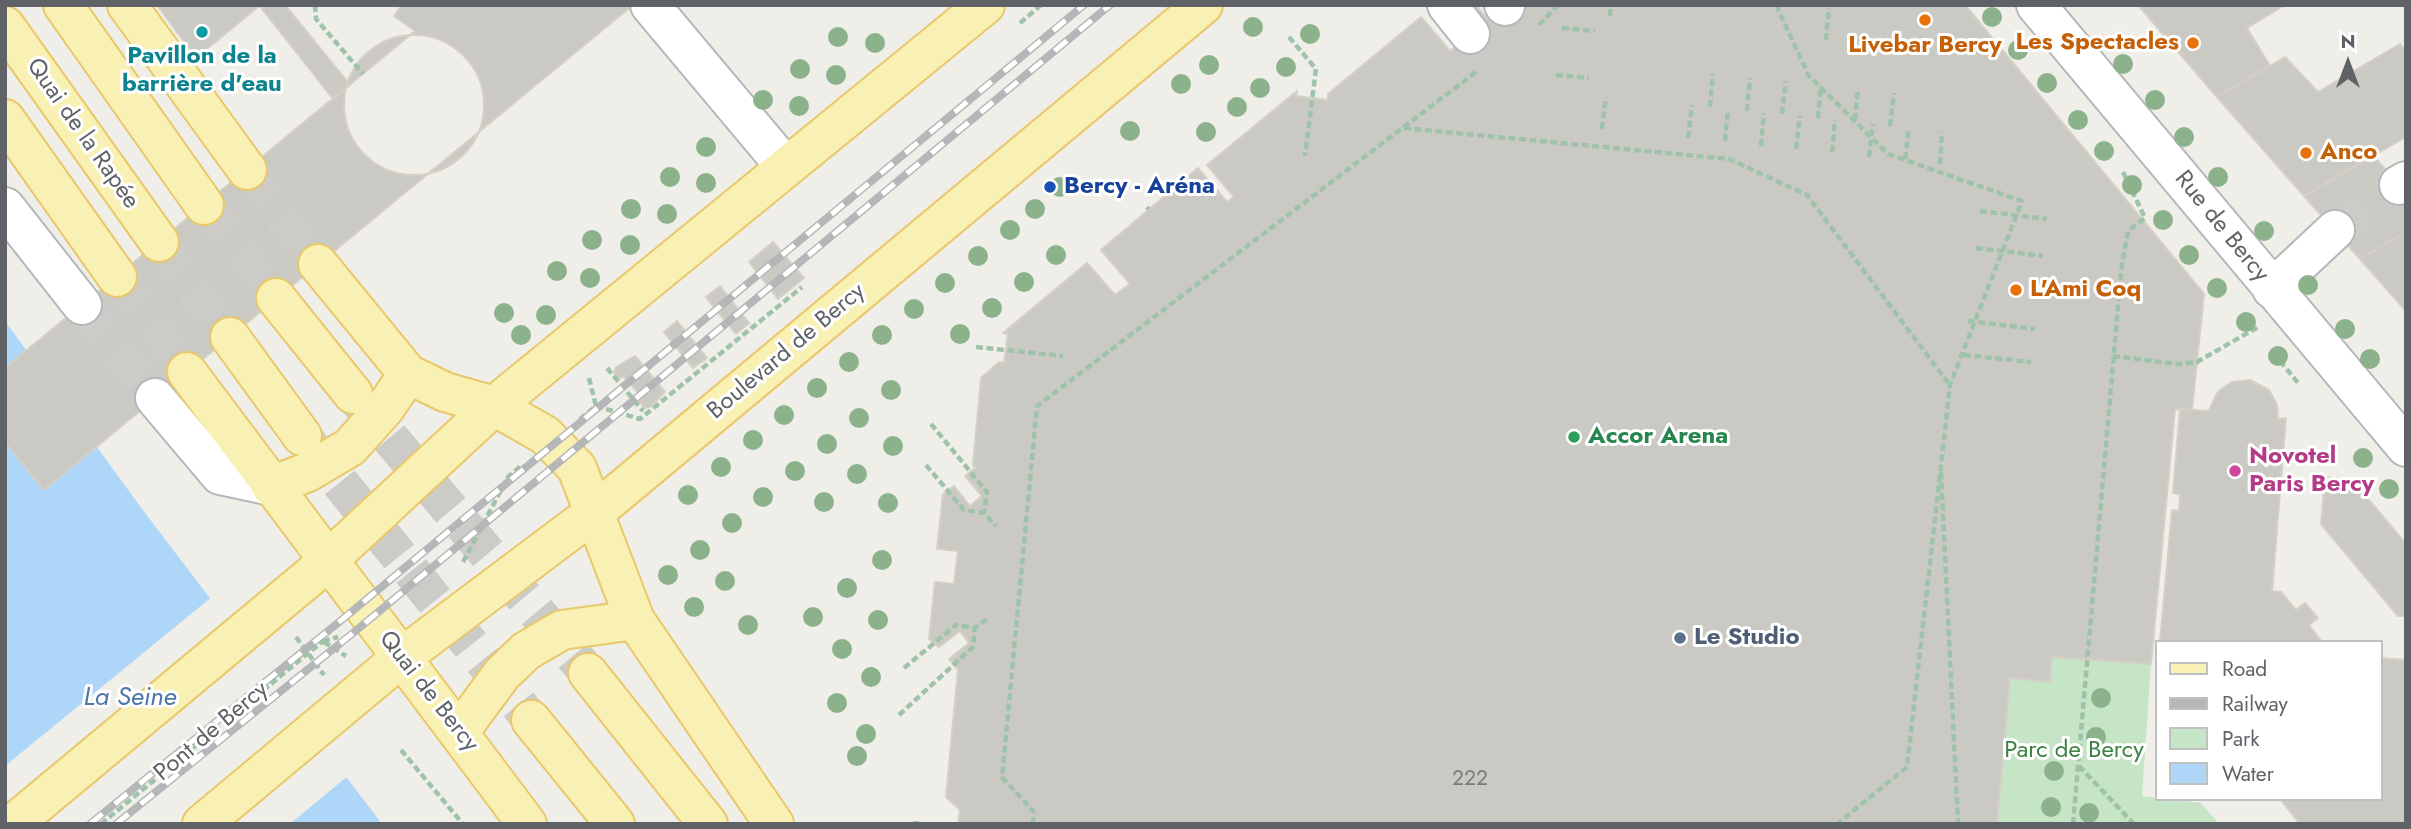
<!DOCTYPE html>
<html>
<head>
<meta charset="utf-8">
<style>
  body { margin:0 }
  #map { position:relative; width:2411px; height:829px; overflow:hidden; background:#f0eee8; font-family:Jost,sans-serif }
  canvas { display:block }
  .frame { position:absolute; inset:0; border:7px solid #5f6267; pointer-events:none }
  .legend { position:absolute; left:2155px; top:640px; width:228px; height:161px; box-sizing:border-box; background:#fff; border:2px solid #bfc0c2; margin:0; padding:9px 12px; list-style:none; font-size:21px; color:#5f6267 }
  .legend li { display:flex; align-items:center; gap:14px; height:35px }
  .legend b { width:35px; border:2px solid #bfc0c2 }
  .north { position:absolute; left:2313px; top:28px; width:70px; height:70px; -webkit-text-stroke:5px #fff; paint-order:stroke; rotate:0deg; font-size:19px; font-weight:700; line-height:28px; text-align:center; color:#5f6267 }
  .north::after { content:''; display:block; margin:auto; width:24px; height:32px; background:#5f6267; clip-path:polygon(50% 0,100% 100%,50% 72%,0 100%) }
</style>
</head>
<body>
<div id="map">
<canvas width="2411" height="829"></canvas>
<div class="frame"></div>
<ul class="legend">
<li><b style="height:9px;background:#f9f0b3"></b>Road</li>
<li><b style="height:9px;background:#b5b6b7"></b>Railway</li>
<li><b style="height:19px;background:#c6e5c7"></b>Park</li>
<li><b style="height:19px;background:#aed6f9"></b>Water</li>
</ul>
<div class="north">N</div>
</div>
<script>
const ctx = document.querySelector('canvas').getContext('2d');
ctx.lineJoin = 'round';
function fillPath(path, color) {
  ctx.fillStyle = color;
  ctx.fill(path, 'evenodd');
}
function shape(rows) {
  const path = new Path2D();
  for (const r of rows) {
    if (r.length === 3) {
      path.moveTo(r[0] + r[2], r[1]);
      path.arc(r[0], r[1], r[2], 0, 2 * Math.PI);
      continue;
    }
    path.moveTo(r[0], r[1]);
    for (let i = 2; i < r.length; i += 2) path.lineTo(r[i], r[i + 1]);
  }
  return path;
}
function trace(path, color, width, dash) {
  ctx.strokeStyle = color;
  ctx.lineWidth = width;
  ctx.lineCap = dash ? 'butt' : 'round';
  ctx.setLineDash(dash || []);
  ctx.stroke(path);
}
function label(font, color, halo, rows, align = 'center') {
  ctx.font = font + ' Jost,sans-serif';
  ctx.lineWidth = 6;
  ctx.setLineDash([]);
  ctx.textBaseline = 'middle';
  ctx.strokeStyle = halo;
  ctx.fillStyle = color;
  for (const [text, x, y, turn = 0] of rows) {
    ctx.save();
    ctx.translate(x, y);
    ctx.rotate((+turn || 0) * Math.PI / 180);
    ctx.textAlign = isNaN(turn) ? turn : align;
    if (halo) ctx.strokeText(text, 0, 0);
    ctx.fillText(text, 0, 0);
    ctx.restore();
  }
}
const green = shape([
  [2013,653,2151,664,2142,796,2201,803,2219,824,1997,824]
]);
const water = shape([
  [5,321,142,509,382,824,5,824]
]);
const pier = shape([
  [213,596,349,775,290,824,5,824,5,766]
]);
const building = shape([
  [157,5,259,5,259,6,196,58,157,5],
  [285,5,350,85,333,99,259,5,285,5],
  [402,5,633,5,44,490,5,442,5,368,415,31,394,16,402,5],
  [1469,5,1476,5,1488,20,1505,5,1965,5,2204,294,2192,410,2175,409,2151,664,2052,657,2050,682,2010,678,1997,824,958,824,960,810,946,797,958,669,949,659,969,643,960,631,939,647,929,639,935,582,954,584,958,551,937,549,943,494,954,486,970,506,982,496,965,476,975,468,973,465,981,378,999,362,1004,363,1008,334,1003,333,1087,263,1115,295,1130,284,1101,250,1198,168,1227,202,1234,197,1207,165,1297,91,1296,96,1328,100,1328,94,1421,17,1450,51,1470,34,1469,5],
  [2138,5,2285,5,2247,28,2270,66,2217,97,2138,5],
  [414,105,70],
  [2400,44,2406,51,2406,137,2304,196,2217,97,2285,57,2318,92,2400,44],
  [2373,155,2406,194,2406,232,2360,259,2304,196,2373,155],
  [2406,232,2406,311,2360,259,2406,232],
  [773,242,804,278,778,299,749,262,773,242],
  [720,286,749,323,736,334,706,297,720,286],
  [677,321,707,358,693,368,664,332,677,321],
  [635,356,665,392,650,407,645,408,639,401,643,398,623,376,619,379,614,373,616,367,635,356],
  [2250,380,2269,390,2277,405,2278,419,2286,418,2272,591,2281,592,2296,610,2305,603,2318,618,2309,625,2322,642,2160,642,2172,510,2179,511,2180,494,2173,493,2180,409,2209,411,2217,393,2224,387,2232,382,2250,380],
  [2325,477,2352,480,2406,544,2406,616,2398,616,2321,524,2325,477],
  [2381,658,2406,660,2406,824,2300,824,2280,799,2381,799,2381,658]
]);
const minorTunnel = shape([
  [2335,230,2399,185],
  [82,305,155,398]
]);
const majorTunnel = shape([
  [247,170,318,264],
  [204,205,276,298],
  [159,242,230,337],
  [117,277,187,372],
  [353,394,588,673],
  [304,438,531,720]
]);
const path = shape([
  [315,5,316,19,363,74],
  [1776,5,1809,76,1888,154,2022,201,1950,385,1907,767,1837,824],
  [1610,16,1611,5],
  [1020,23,1041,5],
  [1539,25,1558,5],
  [1562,28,1595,31],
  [1289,37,1316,69,1305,156],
  [1826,40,1829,8],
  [1556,75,1589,78],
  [1710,107,1713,74],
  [1747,111,1750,78],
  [1782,114,1786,81],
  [1818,118,1821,86],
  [1855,120,1858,89],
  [1890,126,1894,93],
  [1404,128,1729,159,1807,195,1949,384],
  [1602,129,1606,97],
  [1688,138,1692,105],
  [1725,141,1728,109],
  [1761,146,1764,113],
  [1796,149,1800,116],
  [1832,152,1835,120],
  [1869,157,1873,124],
  [1905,159,1909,128],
  [1940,164,1942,132],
  [1147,207,1149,209],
  [1980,211,2047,219],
  [1976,248,2043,256],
  [1968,321,2035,329],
  [976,347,1063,356],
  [1964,355,2031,362],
  [2113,356,2178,364,2197,362,2258,327],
  [2280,361,2299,384],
  [607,368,643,411],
  [589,378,596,406],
  [596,406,640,419,802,287],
  [580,419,596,406],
  [931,424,987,492,984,513],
  [926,465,964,510,984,513,996,526],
  [1941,472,1958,824],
  [463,562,508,477,521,466],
  [296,637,324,675],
  [323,641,338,637],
  [324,642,346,656],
  [904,668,956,625,975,628,988,618],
  [899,715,973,647,975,628],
  [401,750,463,824],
  [2079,766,2134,824],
  [913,823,920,824],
  [1033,824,1034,812,1002,777,1037,406,1476,72],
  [2073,824,2121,272,2128,231,2145,218,2123,172]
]);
const minor = shape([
  [650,5,785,166],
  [1447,5,1470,34],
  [1504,5,1505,6],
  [2036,5,2406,447],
  [2399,185,2406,181],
  [5,207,82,305],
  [2272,289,2335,230],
  [155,398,220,475,271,486]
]);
const major = shape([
  [63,5,204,205],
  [127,5,247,170],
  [5,26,159,242],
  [5,119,117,277],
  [318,264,408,374,445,392,494,406,545,435,577,468,635,620,774,824],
  [276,298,353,394],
  [230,337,302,436],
  [187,372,527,824],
  [271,486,308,472,350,447,385,408,408,374],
  [588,673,708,824],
  [531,720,615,824],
  [460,731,502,674,526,651,562,630,635,620],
  [13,824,312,575,494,406,985,5],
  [202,824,402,657,595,512,1203,5]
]);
const rail = shape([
  [90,824,344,618,1084,5],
  [116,824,353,633,1110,5]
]);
const pathBridge = shape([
  [101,824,323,641]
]);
const trees = [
  [1992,17],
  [1253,27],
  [1310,34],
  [838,37],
  [875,43],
  [2018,50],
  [2123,64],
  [1209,65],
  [1286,67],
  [800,69],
  [836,75],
  [2047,83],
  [1181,84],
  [1260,88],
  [763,100],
  [2155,100],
  [799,106],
  [1237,107],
  [2078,120],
  [1130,131],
  [1206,132],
  [2184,137],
  [706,147],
  [2104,151],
  [670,177],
  [2218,177],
  [706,183],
  [2132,185],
  [1060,187],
  [631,209],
  [1035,209],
  [667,214],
  [2163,220],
  [1010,230],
  [2264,231],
  [592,240],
  [630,245],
  [1056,255],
  [2189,255],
  [978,256],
  [557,271],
  [590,278],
  [1024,282],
  [945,283],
  [2308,285],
  [2217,288],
  [992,308],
  [914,309],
  [504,313],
  [546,315],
  [2246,322],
  [2345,329],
  [960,334],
  [521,335],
  [882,335],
  [2278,356],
  [2370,359],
  [849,362],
  [817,388],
  [891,390],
  [784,415],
  [859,418],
  [753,440],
  [827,444],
  [893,446],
  [2363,458],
  [721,467],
  [795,471],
  [857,474],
  [2389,489],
  [688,495],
  [763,497],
  [824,502],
  [888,503],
  [732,523],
  [700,550],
  [882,560],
  [668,575],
  [725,581],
  [847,588],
  [694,607],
  [813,617],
  [878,620],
  [748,625],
  [842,649],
  [871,677],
  [2101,698],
  [837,703],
  [866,734],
  [2096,737],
  [857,756],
  [2054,771],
  [2051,807],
  [2089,813]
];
const markers = [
  [1925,20,7,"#e8710a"],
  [202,32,7,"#0f9aa8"],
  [2193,43,7,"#e8710a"],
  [2306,153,7,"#e8710a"],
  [1050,187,7,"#1a4fb4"],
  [2016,290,7,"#e8710a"],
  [1574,437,7,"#2e9e5b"],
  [2235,471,7,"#d1479c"],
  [1680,638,7,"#5c6f8a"]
];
const numberNames = [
  ["222",1470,780]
];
const foodNames = [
  ["Les Spectacles",2179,43,"right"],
  ["Livebar Bercy",1925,46,"center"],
  ["Anco",2320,153],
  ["L'Ami Coq",2030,290]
];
const cultureNames = [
  ["Pavillon de la",202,57],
  ["barrière d'eau",202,85]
];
const streetNames = [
  ["Quai de la Rapée",82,134,55],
  ["Rue de Bercy",2221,227,51],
  ["Boulevard de Bercy",787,352,-40],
  ["Quai de Bercy",428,692,52],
  ["Pont de Bercy",212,732,-40]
];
const transitNames = [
  ["Bercy - Aréna",1064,187]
];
const leisureNames = [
  ["Accor Arena",1588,437]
];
const hotelNames = [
  ["Novotel",2249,457],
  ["Paris Bercy",2249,485]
];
const serviceNames = [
  ["Le Studio",1694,638]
];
const parkNames = [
  ["Parc de Bercy",2074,751]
];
const waterNames = [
  ["La Seine",130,699]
];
fillPath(green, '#c6e5c7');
fillPath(water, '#aed6f9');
fillPath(pier, '#f0eee8');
fillPath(building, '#cbc9c4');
trace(building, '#d4d0c6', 2);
trace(minorTunnel, '#cccbc8', 38, [38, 19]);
trace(majorTunnel, '#cccbc8', 38, [38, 19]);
trace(minor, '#b5b7bb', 42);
trace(major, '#e8c869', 42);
trace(path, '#9ec3aa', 4.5, [7, 3.5]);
trace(minor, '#fff', 38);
trace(major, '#f9f0b3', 38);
trace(rail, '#b5b6b7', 8);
trace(rail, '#fff', 5, [16]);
trace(pathBridge, '#9ec3aa', 4.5, [7, 3.5]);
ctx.fillStyle = '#8cb28c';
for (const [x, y] of trees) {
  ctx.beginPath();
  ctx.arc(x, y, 10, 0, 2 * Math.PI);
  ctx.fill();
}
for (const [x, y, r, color] of markers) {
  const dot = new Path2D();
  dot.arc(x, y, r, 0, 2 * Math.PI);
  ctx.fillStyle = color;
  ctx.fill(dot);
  trace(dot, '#fff', 2.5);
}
label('21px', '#7a7c7e', null, numberNames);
label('bold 24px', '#c56008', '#fff', foodNames, 'left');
label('bold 24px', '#0d838f', '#fff', cultureNames);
label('24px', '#5f6267', '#fff', streetNames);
label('bold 24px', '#164399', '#fff', transitNames, 'left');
label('bold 24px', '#27864d', '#fff', leisureNames, 'left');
label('bold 24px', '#b23c85', '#fff', hotelNames, 'left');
label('bold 24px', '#4e5e75', '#fff', serviceNames, 'left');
label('24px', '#3b8140', '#fff', parkNames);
label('italic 26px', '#4b77ab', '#fff', waterNames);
</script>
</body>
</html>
